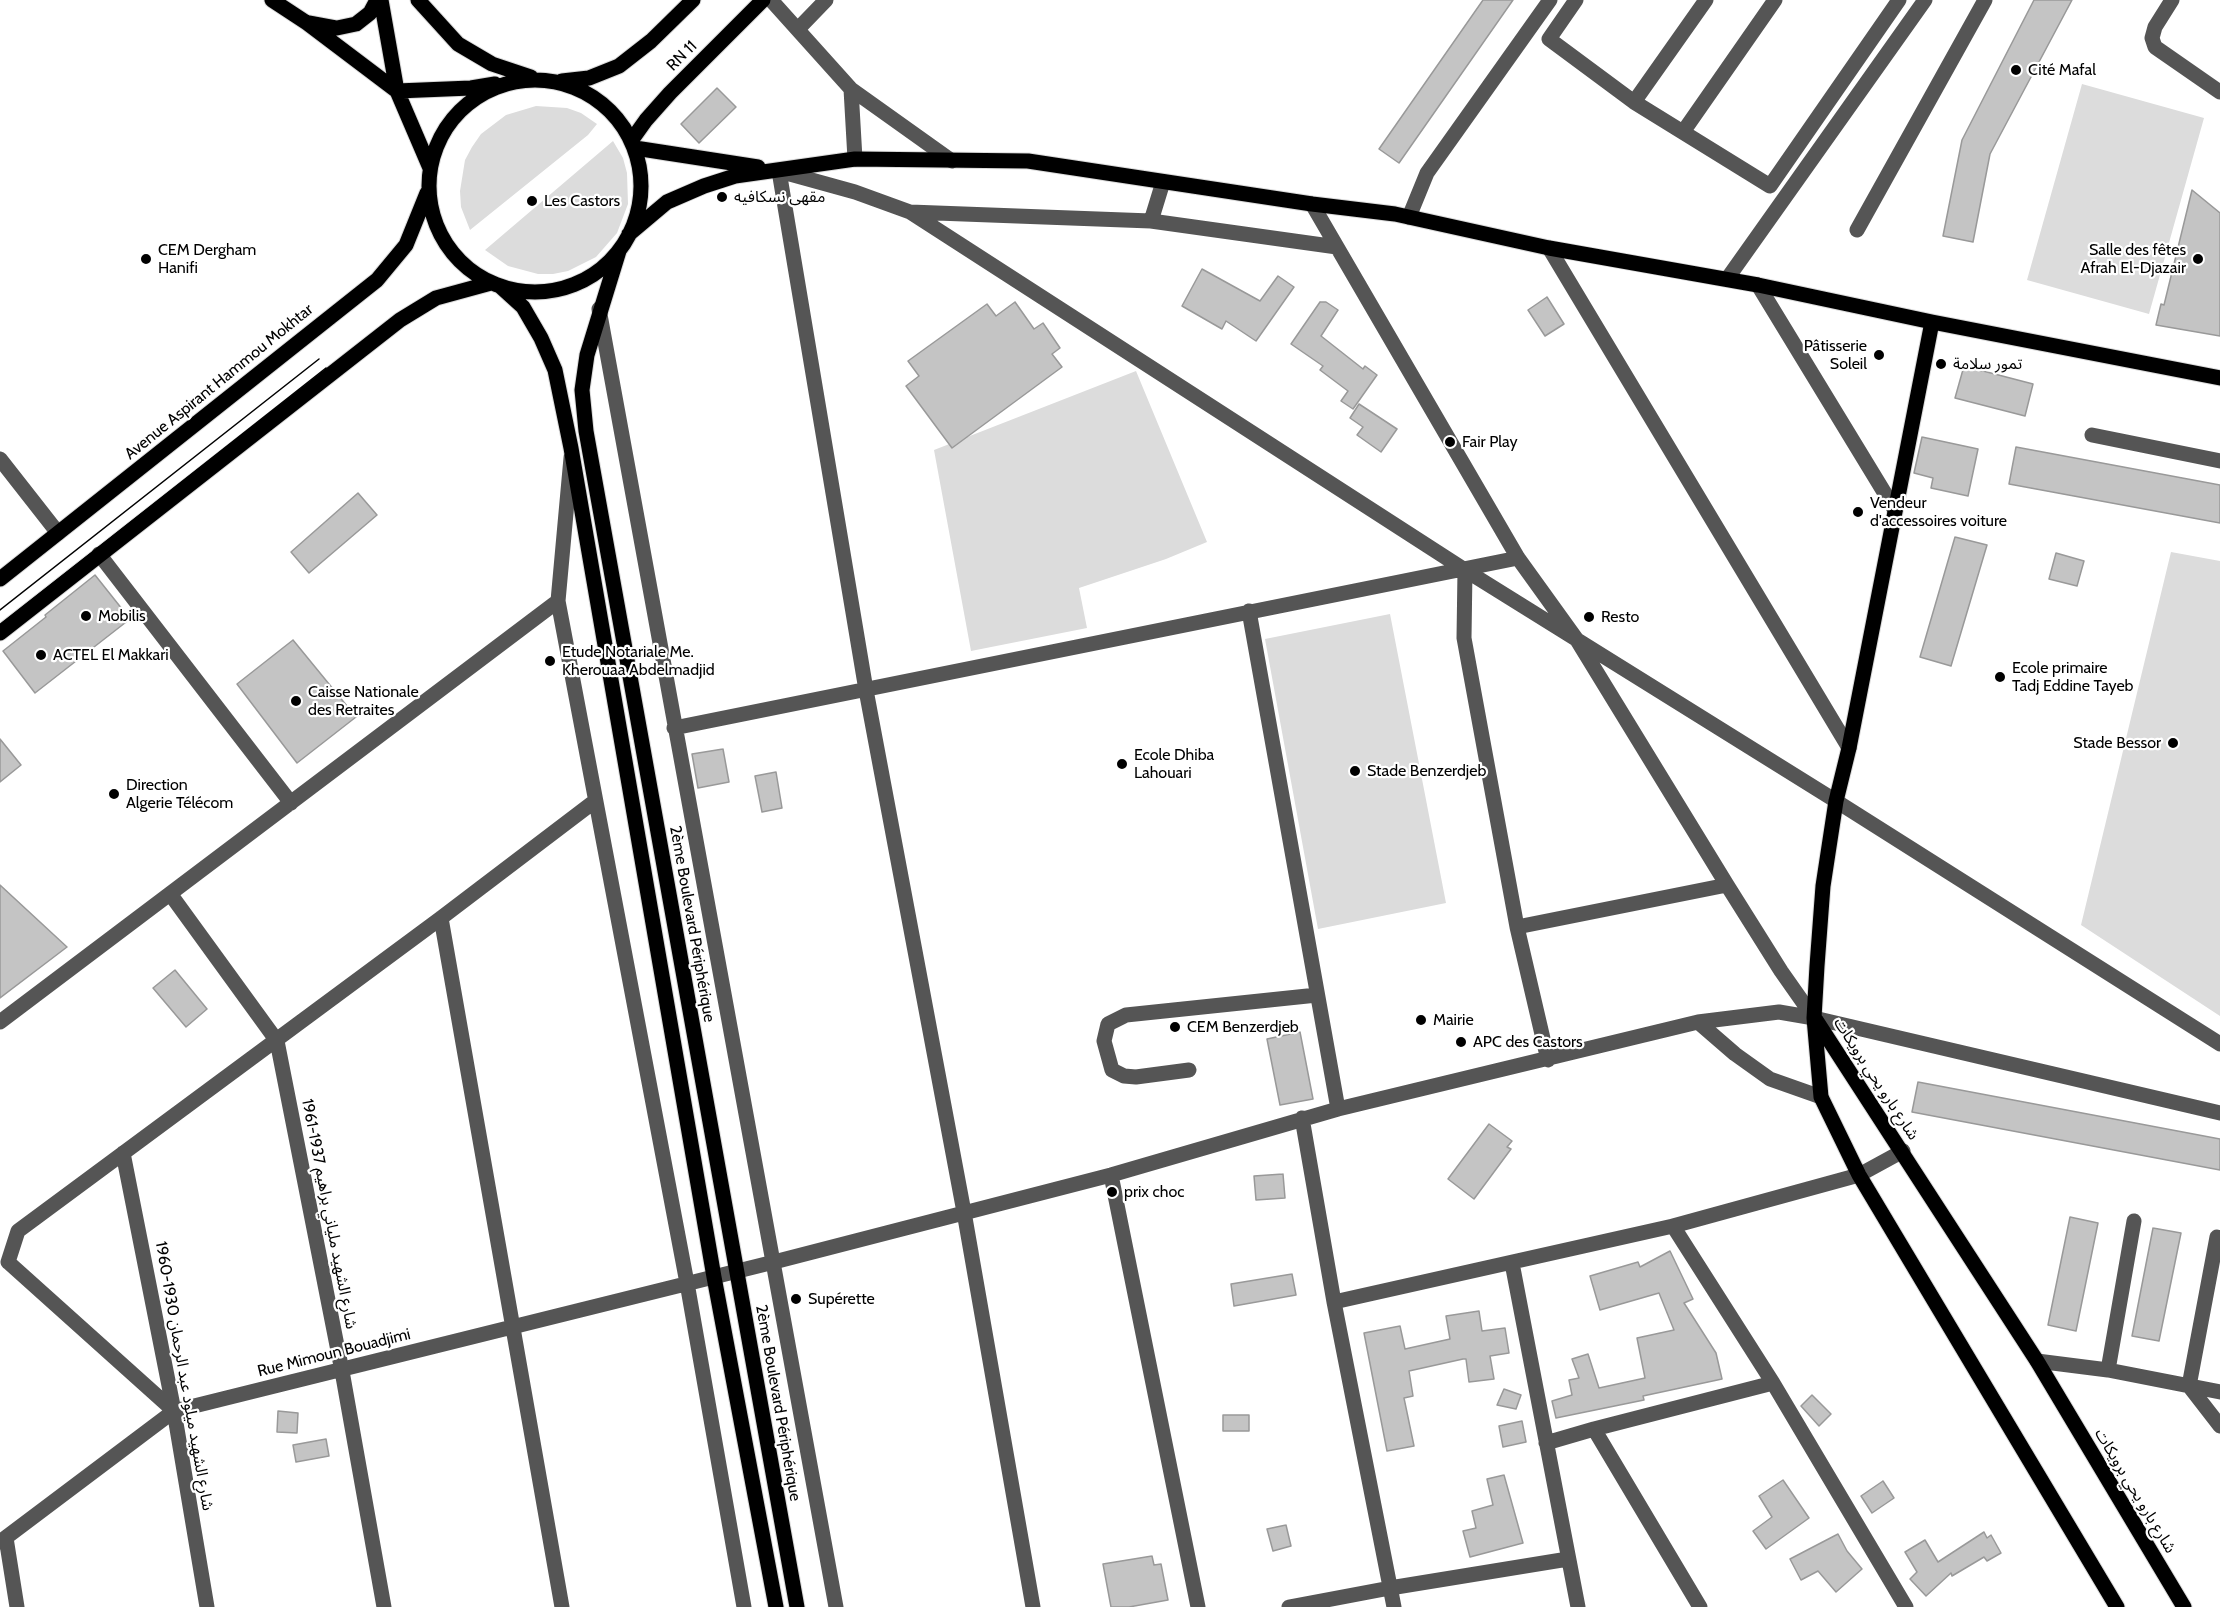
<!DOCTYPE html>
<html>
<head>
<meta charset="utf-8">
<style>
  body { margin:0 }
  canvas { display:block; background:#fff }
</style>
</head>
<body>
<canvas width="2220" height="1607"></canvas>
<script>
const ctx = document.querySelector('canvas').getContext('2d');
ctx.lineJoin = 'round';
function fillPath(path, color) {
  ctx.fillStyle = color;
  ctx.fill(path, 'evenodd');
}
function shape(rows) {
  const path = new Path2D();
  for (const r of rows) {
    if (r.length === 3) {
      path.moveTo(r[0] + r[2], r[1]);
      path.arc(r[0], r[1], r[2], 0, 2 * Math.PI);
      continue;
    }
    path.moveTo(r[0], r[1]);
    for (let i = 2; i < r.length; i += 2) path.lineTo(r[i], r[i + 1]);
  }
  return path;
}
function trace(path, color, width, dash) {
  ctx.strokeStyle = color;
  ctx.lineWidth = width;
  ctx.lineCap = dash ? 'butt' : 'round';
  ctx.setLineDash(dash || []);
  ctx.stroke(path);
}
function label(font, color, halo, rows, align = 'center') {
  ctx.font = font + ' Cabin,"Noto Sans Arabic",sans-serif';
  ctx.lineWidth = 4.5;
  ctx.setLineDash([]);
  ctx.textBaseline = 'middle';
  ctx.strokeStyle = halo;
  ctx.fillStyle = color;
  for (const [text, x, y, turn = 0] of rows) {
    ctx.save();
    ctx.translate(x, y);
    ctx.rotate((+turn || 0) * Math.PI / 180);
    ctx.textAlign = isNaN(turn) ? turn : align;
    if (halo) ctx.strokeText(text, 0, 0);
    ctx.fillText(text, 0, 0);
    ctx.restore();
  }
}
const green = shape([
  [2082,84,2204,118,2149,314,2027,280],
  [536,106,567,108,581,113,597,124,588,135,470,230,461,207,460,191,465,160,472,147,481,134,506,115],
  [613,141,623,158,627,173,628,204,617,233,596,257,568,271,553,274,538,274,508,266,485,250],
  [1136,371,1207,542,1166,559,1079,588,1087,628,971,651,934,450],
  [2171,552,2220,561,2220,1016,2081,925],
  [1390,614,1446,903,1318,929,1265,639]
]);
const building = shape([
  [1483,0,1513,0,1399,163,1379,149,1483,0],
  [2034,0,2072,0,1990,154,1973,242,1943,236,1962,140,2034,0],
  [717,88,736,107,699,143,681,124,717,88],
  [2192,190,2220,213,2220,336,2156,325,2161,304,2164,305,2192,190],
  [1202,269,1260,301,1278,276,1294,287,1256,341,1226,321,1222,329,1182,306,1202,269],
  [1547,297,1564,324,1545,336,1528,310,1547,297],
  [1015,302,1034,329,1043,323,1060,348,1052,354,1062,367,952,448,906,386,919,376,908,361,987,304,996,316,1015,302],
  [1320,302,1326,302,1338,310,1321,336,1363,369,1365,366,1377,375,1353,409,1341,401,1348,391,1320,370,1323,366,1291,344,1320,302],
  [1964,366,2033,384,2025,416,1955,398,1964,366],
  [1359,404,1397,429,1381,452,1357,435,1363,427,1350,418,1359,404],
  [1922,437,1978,449,1968,496,1931,488,1933,478,1914,473,1922,437],
  [2016,447,2220,485,2220,523,2009,484,2016,447],
  [358,493,377,515,309,573,291,552,358,493],
  [1955,537,1987,545,1951,666,1920,657,1955,537],
  [2056,553,2084,561,2077,586,2049,579,2056,553],
  [95,575,130,619,35,693,3,651,46,617,45,615,95,575],
  [293,640,356,717,297,763,237,684,293,640],
  [0,739,21,765,0,782,0,739],
  [723,749,729,782,698,788,692,754,723,749],
  [776,772,782,808,762,812,755,776,776,772],
  [0,885,67,947,0,998,0,885],
  [175,970,207,1009,186,1027,153,988,175,970],
  [1300,1032,1313,1099,1280,1105,1267,1039,1300,1032],
  [1918,1082,2220,1139,2220,1170,1912,1112,1918,1082],
  [1489,1124,1512,1141,1507,1147,1511,1149,1474,1199,1448,1179,1489,1124],
  [1283,1174,1285,1198,1256,1200,1254,1176,1283,1174],
  [2070,1217,2098,1223,2076,1331,2048,1325,2070,1217],
  [2153,1228,2181,1233,2159,1341,2132,1336,2153,1228],
  [1670,1251,1693,1299,1684,1303,1716,1353,1722,1379,1643,1396,1644,1400,1556,1418,1552,1401,1572,1395,1569,1380,1579,1378,1572,1359,1588,1354,1599,1388,1645,1378,1637,1338,1674,1330,1659,1293,1600,1310,1590,1276,1638,1262,1640,1267,1670,1251],
  [1292,1274,1296,1295,1234,1306,1231,1284,1292,1274],
  [1479,1311,1482,1331,1505,1328,1509,1353,1490,1356,1494,1379,1469,1382,1466,1359,1463,1359,1409,1371,1413,1396,1404,1398,1414,1446,1387,1451,1364,1333,1400,1326,1405,1349,1450,1339,1446,1316,1479,1311],
  [1504,1389,1521,1395,1516,1409,1497,1405,1504,1389],
  [1812,1395,1831,1414,1819,1426,1801,1406,1812,1395],
  [278,1411,298,1413,297,1433,277,1432,278,1411],
  [1223,1415,1249,1415,1249,1431,1223,1431,1223,1415],
  [1522,1421,1526,1442,1503,1447,1499,1426,1522,1421],
  [326,1439,329,1456,296,1462,293,1445,326,1439],
  [1504,1475,1523,1543,1470,1557,1463,1531,1476,1528,1472,1511,1493,1505,1487,1479,1504,1475],
  [1783,1480,1809,1518,1766,1549,1753,1531,1772,1517,1759,1496,1783,1480],
  [1883,1481,1894,1498,1872,1513,1861,1496,1883,1481],
  [1286,1525,1291,1546,1273,1551,1267,1529,1286,1525],
  [1984,1532,1987,1538,1991,1535,2001,1553,1987,1561,1984,1557,1952,1576,1951,1573,1926,1596,1910,1579,1917,1572,1905,1552,1925,1540,1938,1562,1984,1532],
  [1838,1534,1847,1551,1862,1569,1836,1592,1818,1571,1801,1580,1790,1559,1838,1534],
  [1152,1556,1154,1565,1161,1564,1168,1600,1129,1607,1111,1607,1103,1564,1152,1556]
]);
const minor = shape([
  [771,0,851,89],
  [1576,0,1549,39,1634,102,1770,186,1899,0],
  [2172,0,2155,27,2152,38,2155,47,2220,92],
  [798,29,826,0],
  [1634,102,1706,0],
  [1683,132,1775,0],
  [855,159,851,89,952,161],
  [1312,204,1518,558,1577,640,1727,885,1781,971,1814,1018,2220,1113],
  [910,212,1151,221,1163,182],
  [1409,217,1427,173,1550,0],
  [1151,221,1337,247],
  [1857,230,1985,0],
  [1549,248,1849,748],
  [1727,279,1925,0],
  [1758,285,1895,510],
  [599,309,836,1607],
  [2092,435,2220,461],
  [571,458,558,601,687,1283,744,1607],
  [0,459,58,533],
  [99,554,291,803],
  [1465,570,1464,638,1517,927,1548,1060],
  [1249,611,1338,1109],
  [674,728,1518,558],
  [171,895,277,1041,342,1371,384,1607],
  [441,918,562,1607],
  [1517,927,1727,885],
  [0,1022,558,601],
  [1698,1022,1735,1054,1770,1079,1821,1097],
  [1189,1070,1136,1077,1124,1076,1112,1070,1104,1041,1108,1024,1126,1015,1317,995],
  [1302,1118,1334,1302,1394,1607],
  [123,1153,174,1411,207,1607],
  [1111,1175,1198,1607],
  [1673,1226,1773,1383,1906,1607],
  [2217,1237,2189,1386,2220,1426],
  [8,1262,18,1231,441,918,595,801],
  [8,1262,174,1411],
  [1512,1263,1578,1607],
  [1334,1302,1673,1226,1859,1175,1903,1151],
  [2037,1361,2108,1370,2220,1392],
  [2108,1370,2134,1221],
  [1594,1429,1700,1607],
  [1546,1443,1594,1429,1773,1383],
  [6,1538,17,1607],
  [0,1542,174,1411,774,1262,1111,1175,1338,1109,1698,1022,1779,1012,1814,1018],
  [1033,1607,964,1212,866,690,779,171,855,192,910,212,1465,570,1836,801,2220,1044],
  [1289,1607,1390,1588,1568,1559]
]);
const major = shape([
  [272,0,307,23,397,91,471,88,495,84],
  [381,0,397,91,430,168],
  [418,0,458,44,492,64,531,77],
  [310,23,337,28,356,24,370,13,377,0],
  [535,186,106],
  [562,81,589,78,619,66,651,41,693,0],
  [631,141,646,120,670,93,763,0],
  [635,148,758,167],
  [629,234,667,202,704,186,735,176,855,159,1028,161,1312,204,1395,214,1549,248,1758,285,1932,322,2220,378],
  [619,251,587,355,582,390,586,431,797,1607],
  [501,287,523,307,541,338,555,370,571,448,714,1277,776,1607],
  [1932,322,1849,748,1836,801,1823,886,1817,966,1814,1018,1821,1097,1859,1175,2117,1607],
  [0,579,377,280,406,245,427,193],
  [0,633,400,320,436,298,491,283],
  [1816,1020,2037,1361,2184,1607]
]);
const tram = shape([
  [0,610,319,359],
  [0,625,326,368]
]);
const markers = [
  [2016,70,6,"#000"],
  [722,197,6,"#000"],
  [532,201,6,"#000"],
  [146,259,6,"#000"],
  [2198,259,6,"#000"],
  [1879,355,6,"#000"],
  [1941,364,6,"#000"],
  [1450,442,6,"#000"],
  [1858,512,6,"#000"],
  [86,616,6,"#000"],
  [1589,617,6,"#000"],
  [41,655,6,"#000"],
  [550,661,6,"#000"],
  [2000,677,6,"#000"],
  [296,701,6,"#000"],
  [2173,743,6,"#000"],
  [1122,764,6,"#000"],
  [1355,771,6,"#000"],
  [114,794,6,"#000"],
  [1421,1020,6,"#000"],
  [1175,1027,6,"#000"],
  [1461,1042,6,"#000"],
  [1112,1192,6,"#000"],
  [796,1299,6,"#000"]
];
const streetNames = [
  ["RN 11",682,56,-45],
  ["Avenue Aspirant Hammou Mokhtar",219,382,-39],
  ["2ème Boulevard Périphérique",692,924,80],
  ["شارع بارو يحي برويكات",1876,1079,57],
  ["شارع الشهيد ملياني براهيم 1937-1961",329,1214,79],
  ["Rue Mimoun Bouadjimi",334,1353,-14],
  ["شارع الشهيد ميلود عبد الرحمان 1930-1960",184,1376,80],
  ["2ème Boulevard Périphérique",778,1403,80],
  ["شارع بارو يحي برويكات",2135,1491,59]
];
const poiNames = [
  ["Cité Mafal",2028,70],
  ["مقهى نسكافيه",734,197],
  ["Les Castors",544,201],
  ["CEM Dergham",158,250],
  ["Hanifi",158,268],
  ["Salle des fêtes",2186,250,"right"],
  ["Afrah El-Djazair",2186,268,"right"],
  ["Pâtisserie",1867,346,"right"],
  ["Soleil",1867,364,"right"],
  ["تمور سلامة",1953,364],
  ["Fair Play",1462,442],
  ["Vendeur",1870,503],
  ["d'accessoires voiture",1870,521],
  ["Mobilis",98,616],
  ["Resto",1601,617],
  ["Etude Notariale Me.",562,652],
  ["Kherouaa Abdelmadjid",562,670],
  ["ACTEL El Makkari",53,655],
  ["Ecole primaire",2012,668],
  ["Tadj Eddine Tayeb",2012,686],
  ["Caisse Nationale",308,692],
  ["des Retraites",308,710],
  ["Stade Bessor",2161,743,"right"],
  ["Ecole Dhiba",1134,755],
  ["Lahouari",1134,773],
  ["Stade Benzerdjeb",1367,771],
  ["Direction",126,785],
  ["Algerie Télécom",126,803],
  ["Mairie",1433,1020],
  ["CEM Benzerdjeb",1187,1027],
  ["APC des Castors",1473,1042],
  ["prix choc",1124,1192],
  ["Supérette",808,1299]
];
fillPath(green, '#dcdcdc');
fillPath(building, '#c4c4c4');
trace(building, '#999', 1.5);
trace(major, '#dbdbdb', 17);
trace(minor, '#555', 15);
trace(major, '#000', 15);
trace(tram, '#000', 1.5);
for (const [x, y, r, color] of markers) {
  const dot = new Path2D();
  dot.arc(x, y, r, 0, 2 * Math.PI);
  ctx.fillStyle = color;
  ctx.fill(dot);
  trace(dot, '#fff', 2);
}
label('16px', '#000', '#fff', streetNames);
label('16px', '#000', '#fff', poiNames, 'left');
</script>
</body>
</html>
